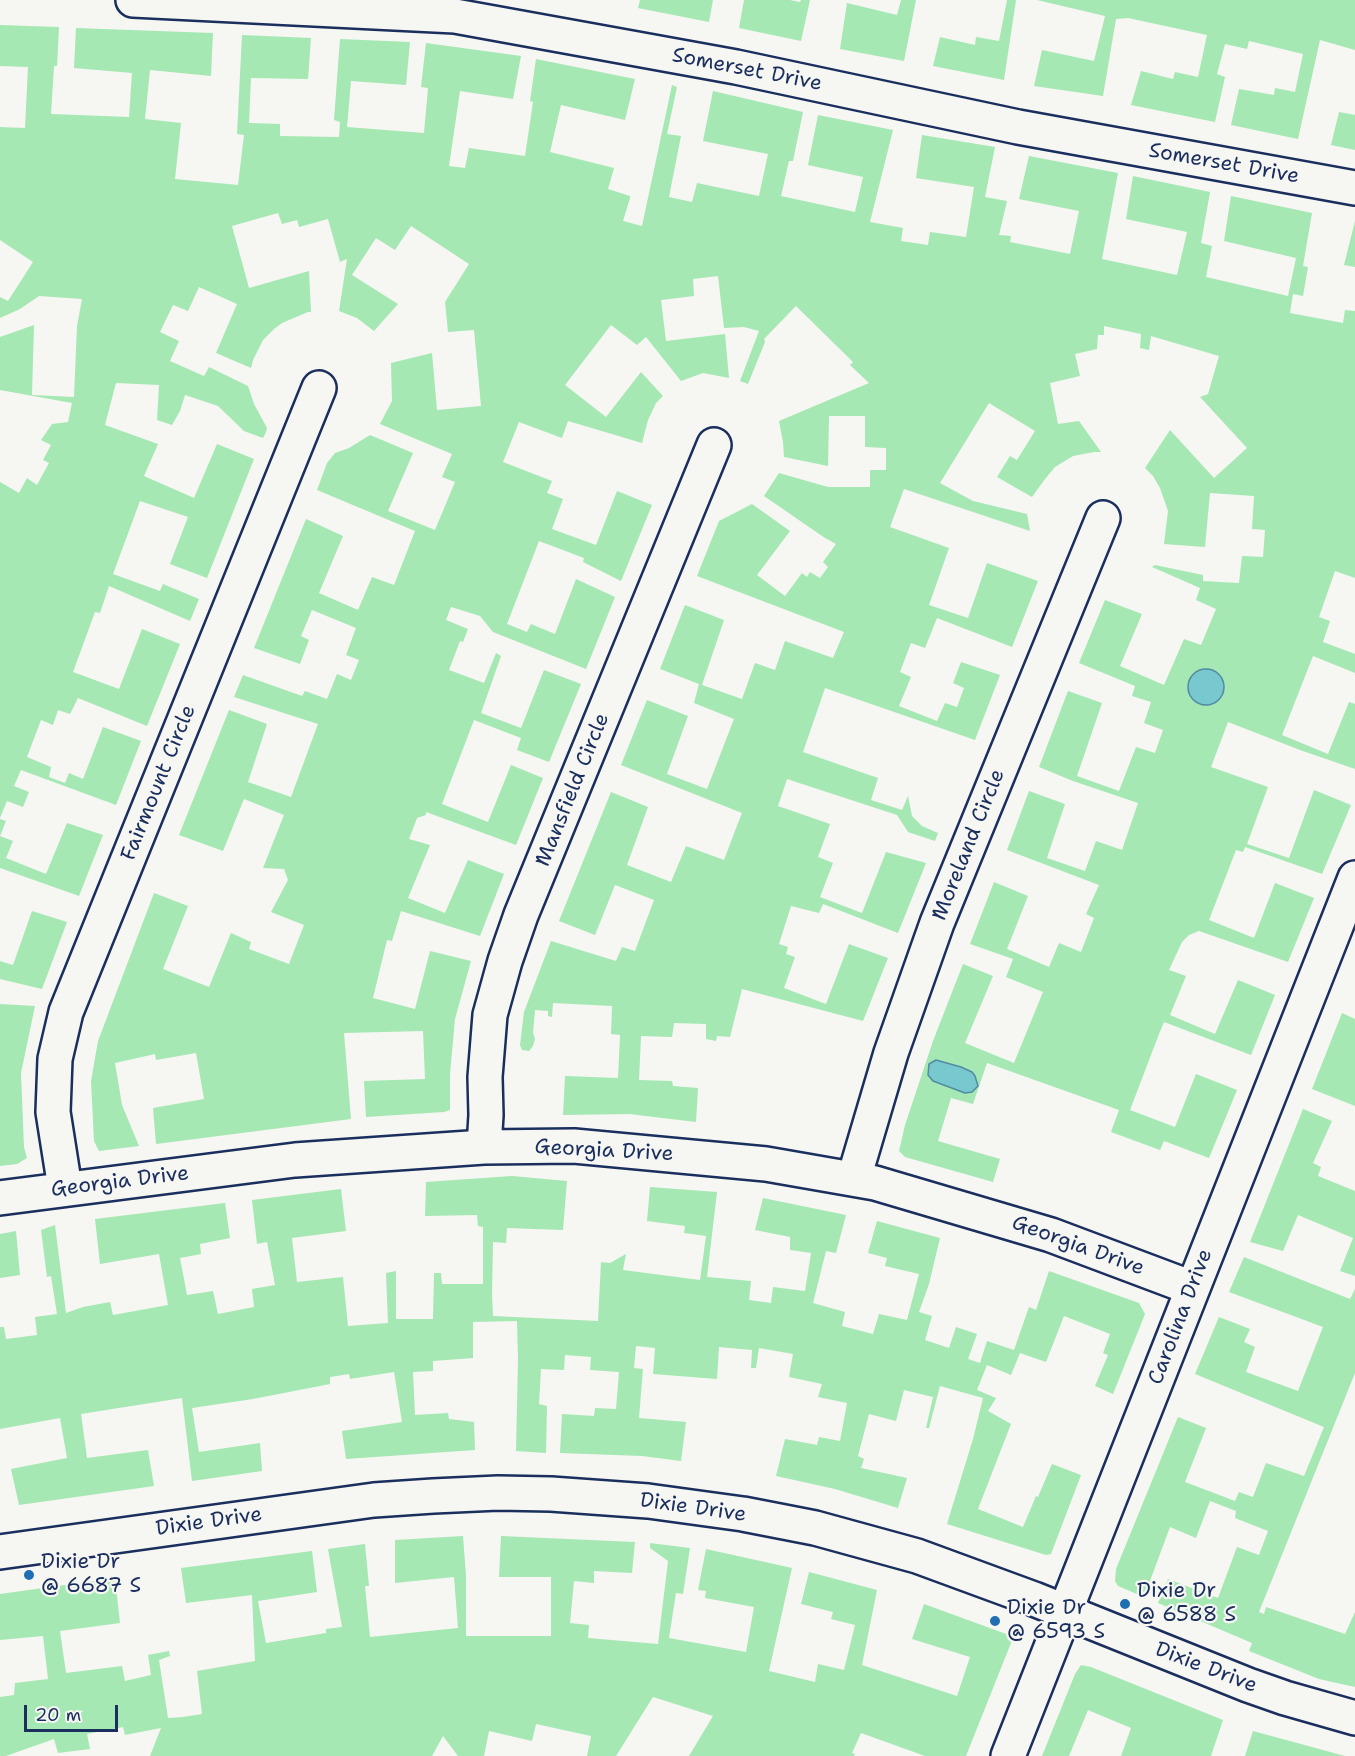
<!DOCTYPE html>
<html>
<head>
<meta charset="utf-8">
<style>
  body { margin:0 }
  #map { position:relative; width:1355px; height:1756px; overflow:hidden; background:#f6f6f2; font-family:"Shantell Sans",sans-serif }
  canvas { display:block }
  .scale { position:absolute; left:24px; top:1705px; width:94px; height:27px; box-sizing:border-box; border:3px solid #1b2f5e; border-top:0; padding-left:8px; font-size:18px; line-height:21px; white-space:nowrap; color:#1b2f5e; -webkit-text-stroke:4px #f6f6f2; paint-order:stroke }
</style>
</head>
<body>
<div id="map">
<canvas width="1355" height="1756"></canvas>
<div class="scale">20 m</div>
</div>
<script>
const ctx = document.querySelector('canvas').getContext('2d');
ctx.lineJoin = 'round';
function fillPath(path, color) {
  ctx.fillStyle = color;
  ctx.fill(path, 'evenodd');
}
function shape(rows) {
  const path = new Path2D();
  for (const r of rows) {
    if (r.length === 3) {
      path.moveTo(r[0] + r[2], r[1]);
      path.arc(r[0], r[1], r[2], 0, 2 * Math.PI);
      continue;
    }
    path.moveTo(r[0], r[1]);
    for (let i = 2; i < r.length; i += 2) path.lineTo(r[i], r[i + 1]);
  }
  return path;
}
function trace(path, color, width, dash) {
  ctx.strokeStyle = color;
  ctx.lineWidth = width;
  ctx.lineCap = dash ? 'butt' : 'round';
  ctx.setLineDash(dash || []);
  ctx.stroke(path);
}
function label(font, color, halo, rows, align = 'center') {
  ctx.font = font + ' "Shantell Sans",sans-serif';
  ctx.lineWidth = 4.5;
  ctx.setLineDash([]);
  ctx.textBaseline = 'middle';
  ctx.strokeStyle = halo;
  ctx.fillStyle = color;
  for (const [text, x, y, turn = 0] of rows) {
    ctx.save();
    ctx.translate(x, y);
    ctx.rotate((+turn || 0) * Math.PI / 180);
    ctx.textAlign = isNaN(turn) ? turn : align;
    if (halo) ctx.strokeText(text, 0, 0);
    ctx.fillText(text, 0, 0);
    ctx.restore();
  }
}
const green = shape([
  [640,0,713,0,709,22,638,8],
  [744,0,790,0,800,2,801,0,810,0,801,41,739,28],
  [901,0,916,0,904,61,840,49,847,3,897,15],
  [1007,0,1016,0,1004,80,933,66,940,37,975,45,976,37,999,41],
  [1037,0,1355,0,1355,50,1320,40,1298,139,1231,125,1239,89,1274,95,1275,88,1295,92,1303,54,1249,41,1247,49,1225,44,1217,74,1225,77,1215,122,1131,105,1141,71,1173,79,1175,72,1198,77,1207,35,1128,18,1116,19,1103,96,1034,86,1042,50,1094,61,1105,16],
  [0,25,59,27,57,66,54,66,51,114,129,117,132,73,74,68,76,28,213,33,211,76,150,70,145,119,181,123,175,179,238,185,244,135,237,134,242,35,311,38,308,79,251,78,249,123,280,124,280,136,339,137,340,122,334,120,340,39,410,42,406,85,351,81,347,127,424,133,428,88,421,87,426,43,521,56,513,99,460,91,449,166,465,168,469,148,525,156,533,102,530,101,536,59,635,79,625,120,561,105,550,152,614,168,608,189,630,196,630,198,623,221,642,226,672,85,677,87,667,134,681,136,669,197,692,202,697,183,759,196,768,154,703,141,713,91,803,112,793,161,789,161,781,196,855,212,863,177,808,165,818,115,893,130,870,222,903,228,901,241,928,245,930,232,966,237,974,187,916,178,922,135,995,147,985,197,1007,201,999,235,1011,236,1010,242,1070,254,1079,211,1019,199,1029,156,1118,173,1102,259,1177,275,1187,232,1126,219,1133,176,1210,192,1201,243,1212,246,1206,277,1288,296,1296,258,1224,241,1231,196,1312,213,1303,266,1308,267,1303,296,1293,294,1290,313,1343,323,1345,310,1355,311,1355,578,1335,571,1319,617,1330,621,1323,642,1355,654,1355,673,1313,656,1282,735,1328,754,1349,702,1355,704,1355,769,1300,750,1228,722,1211,767,1268,787,1247,844,1289,858,1314,790,1351,805,1322,874,1245,847,1243,852,1236,850,1209,920,1254,938,1275,883,1314,898,1288,962,1199,931,1189,935,1182,942,1169,970,1186,976,1170,1015,1215,1034,1238,980,1275,995,1251,1055,1164,1022,1159,1034,1130,1110,1175,1127,1196,1074,1237,1090,1209,1158,1164,1141,1160,1150,1111,1132,1119,1110,987,1063,973,1104,951,1098,938,1141,1000,1159,993,1182,905,1157,899,1151,905,1125,933,1041,963,964,993,976,965,1043,1014,1063,1043,992,1006,977,1013,959,970,944,994,882,1028,896,1007,949,1049,967,1059,943,1081,952,1094,918,1086,914,1099,885,1007,850,1029,791,1065,804,1047,858,1085,871,1096,841,1122,850,1138,803,1073,781,1039,767,1068,691,1102,703,1077,776,1119,791,1136,747,1155,753,1163,730,1144,723,1151,702,1132,696,1135,686,1079,663,1105,600,1142,614,1120,666,1164,685,1184,639,1201,645,1216,609,1196,600,1200,588,1152,567,1155,565,1203,575,1203,581,1239,583,1242,556,1263,557,1265,530,1252,529,1254,496,1210,493,1205,547,1164,544,1168,511,1160,488,1153,476,1145,468,1170,430,1214,478,1247,448,1200,397,1208,394,1219,356,1151,336,1149,350,1140,348,1141,334,1104,326,1104,335,1098,335,1097,349,1075,354,1080,376,1050,383,1058,424,1079,421,1101,452,1094,452,1073,456,1055,467,1045,479,1032,497,997,477,1010,456,1017,460,1035,431,989,403,940,483,973,501,1027,514,1030,531,904,489,890,527,949,548,929,605,968,618,987,563,1038,581,1012,647,937,618,925,648,911,643,900,672,911,677,899,706,937,721,945,703,957,707,964,688,953,683,961,662,1000,675,975,740,825,688,803,752,878,778,871,800,902,810,908,796,912,816,922,826,938,833,935,841,908,832,897,815,787,779,778,806,830,824,818,857,833,863,820,897,862,913,886,852,926,863,898,933,823,904,819,913,791,906,779,944,788,947,786,954,795,957,784,988,826,1004,849,944,888,958,863,1021,742,989,730,1037,717,1036,716,1041,706,1039,706,1024,674,1023,672,1037,641,1036,639,1080,672,1081,673,1086,698,1088,696,1122,629,1114,563,1115,565,1076,618,1078,620,1035,611,1034,612,1006,553,1003,552,1017,548,1016,548,1011,535,1010,533,1033,535,1039,533,1046,529,1051,522,1050,520,1045,524,1012,551,941,616,961,622,947,635,951,654,900,615,885,595,935,559,921,611,792,648,807,627,865,671,882,686,846,724,860,738,823,742,813,621,765,647,700,688,716,667,774,707,789,734,719,694,703,699,684,660,669,685,605,724,620,702,685,742,699,755,663,775,670,785,641,833,658,844,632,697,576,719,521,752,504,790,531,757,575,785,596,802,573,807,577,810,572,820,578,828,567,823,562,836,544,825,538,764,496,779,473,828,487,870,487,870,470,886,470,886,448,865,447,865,416,829,416,828,466,784,457,783,442,779,421,869,383,850,365,853,362,796,306,764,339,765,342,748,384,740,381,759,331,744,327,724,328,718,276,693,279,694,296,661,300,666,341,725,334,729,378,703,373,681,381,646,337,637,345,611,325,565,385,606,417,641,372,663,396,656,403,648,420,642,443,568,421,562,438,519,422,503,462,552,481,547,493,563,499,552,529,596,545,617,491,652,505,621,581,583,562,584,558,539,541,507,624,527,632,531,624,555,634,576,579,615,597,586,669,493,632,480,616,451,607,446,620,468,629,463,642,460,641,449,670,484,683,496,653,501,656,481,713,521,728,544,670,581,684,549,762,517,750,521,738,474,720,442,804,488,822,511,765,543,778,516,845,426,812,426,815,417,818,409,839,430,845,408,898,445,913,468,860,504,874,480,936,401,911,392,941,387,940,373,998,415,1009,430,951,471,961,455,1019,450,1074,450,1110,444,1112,366,1117,364,1081,425,1079,423,1031,344,1033,351,1119,156,1144,153,1108,204,1099,196,1053,156,1060,155,1054,115,1063,122,1105,139,1146,99,1151,94,1141,91,1081,98,1041,154,893,188,906,163,969,209,987,231,933,251,942,249,949,289,964,304,925,271,912,288,880,284,869,263,868,284,815,244,799,223,851,179,835,229,710,267,724,248,782,291,797,318,724,234,697,243,675,302,696,305,691,327,699,337,674,351,680,359,660,346,655,356,628,312,610,301,636,309,640,300,664,254,648,306,519,343,536,319,593,358,610,372,577,394,585,415,531,317,490,327,463,335,453,349,448,370,435,413,453,388,511,435,530,455,482,442,477,452,454,380,424,392,401,391,363,432,353,437,410,481,406,474,330,448,332,445,302,469,264,411,226,395,250,376,238,352,275,398,304,374,331,357,318,339,311,347,259,340,262,328,219,299,227,297,220,282,224,278,213,232,226,249,288,309,271,311,312,308,312,282,323,274,329,263,340,253,360,251,368,216,353,237,304,199,287,188,311,173,305,160,332,179,341,170,361,204,376,209,367,248,386,254,404,267,428,266,432,263,438,244,431,218,406,185,395,180,411,172,425,157,420,159,385,116,383,105,425,158,444,144,476,194,498,217,444,254,459,207,578,170,564,188,517,140,501,113,574,160,591,163,584,199,599,190,621,109,586,100,613,95,612,73,672,119,689,142,629,180,644,147,726,78,698,70,714,58,710,53,725,41,720,27,757,51,767,49,777,65,783,69,773,83,779,103,727,141,741,116,805,21,770,14,786,29,792,23,807,7,801,0,818,0,482,19,493,27,478,37,485,49,463,43,460,51,445,41,440,52,424,68,422,72,403,0,390,0,337,34,325,32,395,74,397,77,326,82,299,39,296,20,309,0,318,0,297,8,301,33,262,0,240,0,127,25,128,28,67,0,66],
  [1339,112,1355,115,1355,150,1331,145],
  [1355,221,1355,267,1344,265],
  [0,819,6,821,0,836,13,841,6,858,46,874,67,823,103,835,79,896,0,868],
  [32,911,67,922,42,989,0,979,0,961,13,965],
  [0,1004,35,1006,21,1073,24,1147,27,1158,17,1164,0,1166],
  [1342,1013,1355,1019,1355,1106,1312,1089],
  [1303,1109,1332,1121,1313,1163,1321,1167,1318,1176,1355,1191,1355,1276,1340,1271,1353,1238,1298,1215,1283,1251,1250,1242],
  [512,1176,567,1181,563,1230,507,1228,506,1243,493,1242,492,1295,493,1316,598,1321,601,1262,610,1263,626,1254,623,1270,700,1280,706,1236,684,1233,685,1226,647,1221,650,1187,717,1192,707,1277,751,1281,749,1300,771,1303,773,1287,805,1291,811,1253,790,1250,790,1237,755,1230,763,1198,846,1215,836,1253,826,1251,813,1303,845,1312,842,1326,873,1334,879,1314,907,1320,919,1274,885,1266,887,1258,868,1253,877,1221,940,1238,929,1284,919,1312,932,1316,925,1340,949,1348,956,1327,977,1334,968,1359,980,1363,987,1341,1014,1350,1029,1307,1036,1310,1049,1271,1139,1303,1145,1314,1113,1394,1095,1386,1108,1355,1103,1353,1110,1334,1064,1316,1046,1362,1020,1353,1011,1375,987,1365,977,1390,996,1398,988,1411,1011,1424,978,1509,1023,1527,1036,1496,1038,1497,1052,1464,1081,1475,1051,1554,1046,1555,947,1524,973,1439,983,1398,940,1386,929,1428,926,1428,933,1397,904,1390,896,1421,869,1414,858,1456,864,1459,861,1468,907,1478,898,1508,835,1489,776,1476,785,1439,817,1445,819,1437,840,1441,847,1403,818,1397,822,1384,789,1377,793,1354,759,1348,756,1368,751,1368,752,1350,719,1347,717,1379,653,1374,655,1348,636,1346,634,1368,643,1369,639,1418,686,1422,681,1461,642,1456,560,1453,562,1414,594,1416,595,1408,616,1409,619,1372,590,1370,591,1357,565,1355,564,1370,541,1369,539,1404,547,1406,546,1453,516,1451,518,1359,517,1321,473,1322,473,1358,433,1361,433,1371,413,1372,415,1415,448,1413,449,1419,474,1422,475,1450,346,1459,342,1431,402,1422,394,1372,350,1379,349,1374,330,1377,330,1384,253,1399,192,1408,199,1452,260,1443,262,1471,192,1481,182,1398,81,1414,87,1458,148,1450,154,1486,19,1505,11,1469,67,1458,60,1418,0,1429,0,1327,4,1327,6,1339,37,1335,35,1317,57,1314,51,1276,47,1277,41,1230,55,1225,66,1313,83,1307,110,1302,113,1315,168,1305,159,1254,100,1264,95,1219,225,1203,230,1238,200,1244,201,1254,180,1258,187,1295,213,1291,218,1314,254,1307,252,1289,275,1285,267,1242,257,1244,252,1200,341,1189,346,1231,292,1238,297,1282,343,1277,348,1326,388,1323,386,1273,396,1271,396,1319,433,1319,434,1273,441,1273,442,1284,483,1284,483,1227,478,1226,477,1215,425,1216,426,1182],
  [16,1231,20,1275,0,1278,0,1234],
  [1244,1257,1350,1299,1355,1289,1355,1373,1259,1612,1264,1614,1266,1607,1345,1634,1355,1612,1355,1687,1319,1679,1249,1651,1252,1643,1158,1603,1168,1579,1218,1598,1237,1547,1259,1555,1268,1531,1235,1518,1236,1511,1210,1501,1196,1538,1170,1527,1144,1597,1118,1586,1115,1581,1116,1569,1178,1417,1206,1428,1185,1482,1235,1501,1239,1492,1253,1497,1266,1463,1304,1476,1324,1427,1195,1374,1219,1317,1250,1329,1244,1342,1255,1347,1246,1372,1298,1391,1323,1327,1229,1292],
  [463,1536,466,1576,466,1636,551,1636,551,1577,499,1577,501,1536,635,1542,632,1573,594,1571,594,1583,574,1581,570,1623,589,1625,588,1638,658,1644,668,1561,650,1548,650,1543,690,1548,683,1594,676,1593,669,1638,746,1652,754,1607,705,1598,706,1591,698,1590,706,1549,792,1568,769,1671,815,1682,818,1664,844,1670,855,1625,831,1619,833,1612,801,1604,809,1572,877,1590,862,1665,957,1696,970,1657,912,1639,924,1604,1009,1635,1011,1643,966,1756,925,1756,861,1733,852,1753,855,1754,854,1756,689,1756,713,1716,653,1697,616,1756,587,1756,591,1736,536,1724,532,1741,489,1731,484,1756,458,1756,443,1736,432,1756,150,1756,161,1728,125,1735,123,1727,87,1734,90,1749,58,1753,54,1739,6,1756,0,1756,0,1697,14,1695,15,1683,48,1679,43,1636,0,1640,0,1594,115,1578,120,1623,60,1631,66,1673,122,1666,125,1681,151,1675,148,1655,169,1651,170,1656,159,1660,168,1718,183,1717,202,1714,197,1671,255,1661,252,1595,186,1603,181,1568,312,1551,317,1592,258,1601,266,1643,326,1633,326,1629,342,1627,328,1549,365,1544,369,1586,365,1586,370,1637,458,1628,454,1577,395,1583,395,1540],
  [1081,1665,1091,1667,1223,1720,1211,1756,1121,1756,1131,1728,1088,1710,1069,1756,1042,1756,1075,1674],
  [1253,1731,1345,1756,1245,1756]
]);
const water = shape([
  [1206,687,18],
  [936,1060,961,1067,972,1072,975,1076,978,1086,972,1092,965,1093,933,1081,928,1075,929,1064,936,1060]
]);
const minor = shape([
  [133,0,455,16,736,67,1018,127,1355,188],
  [484,1147,486,1115,485,1077,490,1015,505,961,521,915,714,445],
  [854,1178,891,1053,937,923,1103,518],
  [65,1188,53,1112,55,1059,66,1012,319,388],
  [0,1198,295,1160,484,1147,574,1146,766,1164,875,1183,1051,1235,1192,1288],
  [1008,1756,1355,878]
]);
const tertiary = shape([
  [0,1552,374,1500,433,1496,498,1493,551,1494,648,1501,743,1514,815,1528,917,1556,1034,1599,1248,1685,1285,1698,1355,1718]
]);
const markers = [
  [29,1575,6,"#1f6fb2"],
  [1125,1604,6,"#1f6fb2"],
  [995,1621,6,"#1f6fb2"]
];
const streetNames = [
  ["Somerset Drive",747,70,11],
  ["Somerset Drive",1224,164,10],
  ["Fairmount Circle",159,783,-68],
  ["Mansfield Circle",573,790,-68],
  ["Moreland Circle",969,845,-68],
  ["Georgia Drive",604,1151,3],
  ["Georgia Drive",120,1182,-7],
  ["Georgia Drive",1078,1246,20],
  ["Carolina Drive",1181,1317,-69],
  ["Dixie Drive",693,1508,8],
  ["Dixie Drive",209,1522,-8],
  ["Dixie Drive",1206,1668,21]
];
const poiNames = [
  ["Dixie Dr",41,1563],
  ["@ 6687 S",41,1587],
  ["Dixie Dr",1137,1592],
  ["@ 6588 S",1137,1616],
  ["Dixie Dr",1007,1609],
  ["@ 6593 S",1007,1633]
];
fillPath(green, '#a5e8b3');
fillPath(water, '#77c8cf');
trace(water, '#528ba2', 1.5);
trace(minor, '#1b2f5e', 38);
trace(tertiary, '#1b2f5e', 38);
trace(minor, '#f6f6f2', 33);
trace(tertiary, '#f6f6f2', 33);
for (const [x, y, r, color] of markers) {
  const dot = new Path2D();
  dot.arc(x, y, r, 0, 2 * Math.PI);
  ctx.fillStyle = color;
  ctx.fill(dot);
  trace(dot, '#f6f6f2', 2);
}
label('21px', '#1b2f5e', '#f6f6f2', streetNames);
label('21px', '#1b2f5e', '#f6f6f2', poiNames, 'left');
</script>
</body>
</html>
